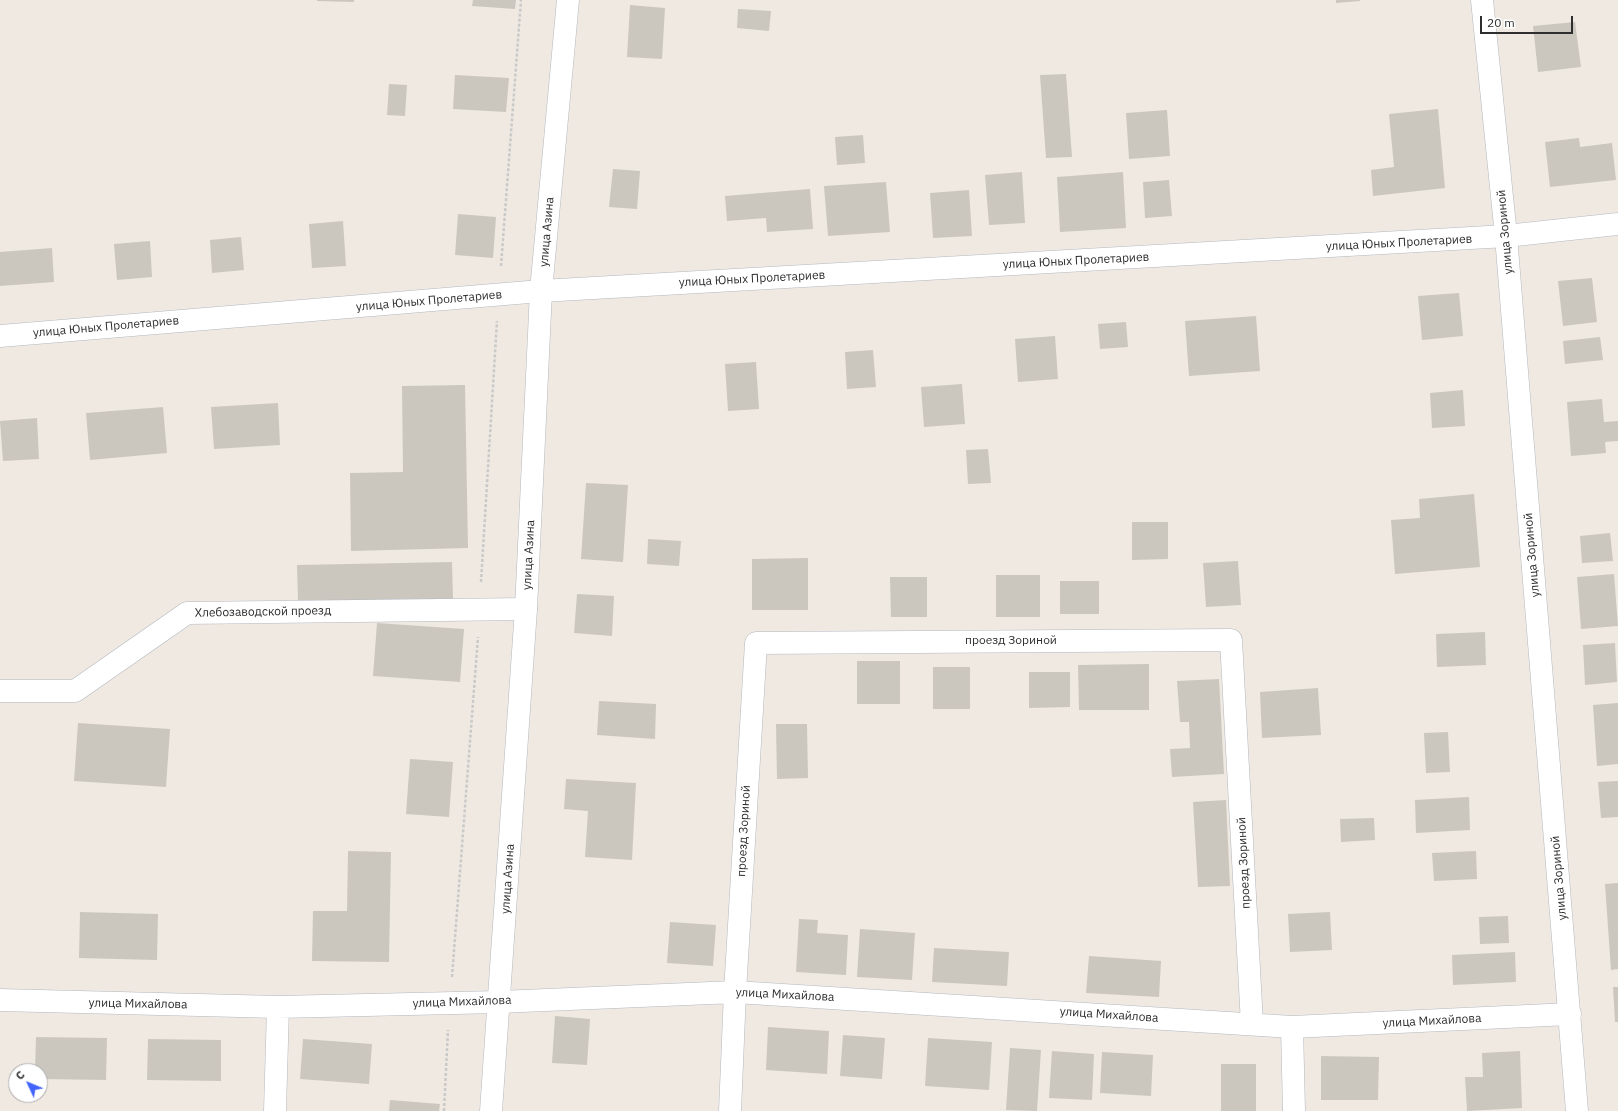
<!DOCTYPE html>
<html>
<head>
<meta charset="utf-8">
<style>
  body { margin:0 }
  #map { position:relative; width:1618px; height:1111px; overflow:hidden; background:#efe9e1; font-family:"IBM Plex Sans",sans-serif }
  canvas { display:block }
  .north { position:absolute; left:8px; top:1063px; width:40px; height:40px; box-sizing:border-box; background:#fff; border:1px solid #ababab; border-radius:50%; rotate:314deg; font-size:11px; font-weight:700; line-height:16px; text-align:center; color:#2e2e2e }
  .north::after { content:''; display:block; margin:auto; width:14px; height:18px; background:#4264fb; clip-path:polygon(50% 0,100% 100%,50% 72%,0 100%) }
  .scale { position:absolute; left:1480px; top:16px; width:93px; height:18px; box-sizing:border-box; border:2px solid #2e2e2e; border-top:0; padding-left:5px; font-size:12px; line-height:14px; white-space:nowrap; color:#2e2e2e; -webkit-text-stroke:3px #fff; paint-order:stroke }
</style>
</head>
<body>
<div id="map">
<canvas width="1618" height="1111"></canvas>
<div class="north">С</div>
<div class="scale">20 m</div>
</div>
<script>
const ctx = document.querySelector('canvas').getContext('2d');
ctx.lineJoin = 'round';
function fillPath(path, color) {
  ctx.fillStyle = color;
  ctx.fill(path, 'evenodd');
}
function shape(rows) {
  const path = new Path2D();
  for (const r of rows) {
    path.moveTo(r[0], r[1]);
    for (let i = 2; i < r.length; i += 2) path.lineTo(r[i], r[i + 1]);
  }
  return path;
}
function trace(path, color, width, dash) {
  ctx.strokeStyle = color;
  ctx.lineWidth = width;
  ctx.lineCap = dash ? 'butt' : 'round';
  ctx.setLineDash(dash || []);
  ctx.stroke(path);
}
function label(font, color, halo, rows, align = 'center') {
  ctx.font = font + ' "IBM Plex Sans",sans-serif';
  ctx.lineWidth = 3;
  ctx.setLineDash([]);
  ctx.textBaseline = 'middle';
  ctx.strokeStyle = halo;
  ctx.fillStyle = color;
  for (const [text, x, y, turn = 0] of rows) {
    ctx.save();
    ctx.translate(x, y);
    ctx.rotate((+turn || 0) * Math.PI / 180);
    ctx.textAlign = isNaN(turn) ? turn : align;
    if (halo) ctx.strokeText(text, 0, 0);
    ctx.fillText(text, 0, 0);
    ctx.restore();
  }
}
const building = shape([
  [317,0,354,0,354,2,317,1],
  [473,0,516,0,515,9,472,6],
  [1336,0,1360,0,1360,1,1336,3],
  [630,5,665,8,662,59,627,57],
  [738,9,771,11,769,31,737,28],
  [1575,22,1581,67,1538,72,1533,26],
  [1066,74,1072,157,1046,158,1040,75],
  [455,75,509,78,506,112,453,109],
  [389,84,407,85,405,116,387,115],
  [1438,109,1445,188,1373,196,1371,170,1394,167,1389,114],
  [1167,110,1170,156,1129,159,1126,113],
  [863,135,865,163,837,165,835,137],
  [1579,138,1580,147,1612,143,1616,180,1550,187,1545,142],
  [613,169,640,171,637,209,609,207],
  [1022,172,1025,223,989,225,985,175],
  [1123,172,1126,228,1060,232,1057,177],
  [1169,180,1172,216,1145,218,1143,182],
  [886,182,890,232,828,236,824,186],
  [810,189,813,229,767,232,766,218,727,221,725,196],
  [969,190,972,236,933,238,930,193],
  [458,214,496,217,493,258,455,255],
  [343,221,346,266,312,268,309,224],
  [241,237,244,270,212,273,210,240],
  [150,241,152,277,117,280,114,244],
  [52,248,54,282,0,286,0,252],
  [1592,278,1597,322,1563,326,1558,281],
  [1459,293,1463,336,1422,340,1418,296],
  [1256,316,1260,371,1189,376,1185,321],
  [1126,322,1128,347,1100,349,1098,324],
  [1055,336,1058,379,1018,382,1015,339],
  [1600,337,1603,360,1565,364,1563,341],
  [873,350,876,387,847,389,845,352],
  [756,362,759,409,728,411,725,364],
  [962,384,965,424,924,427,921,387],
  [465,385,468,548,351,551,350,473,403,472,402,386],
  [1463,390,1465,426,1432,428,1430,393],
  [1602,399,1604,422,1618,421,1618,441,1605,442,1606,453,1571,456,1567,402],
  [278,403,280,445,214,449,211,407],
  [163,407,167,453,90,460,86,413],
  [37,418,39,459,3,461,0,421],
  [988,449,991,483,968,484,966,450],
  [586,483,628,485,623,562,581,559],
  [1474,494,1480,567,1395,574,1391,520,1420,518,1419,499],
  [1132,522,1168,522,1168,559,1132,560],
  [1610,533,1613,561,1582,563,1580,536],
  [648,539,681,541,679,566,647,564],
  [808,558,808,610,752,610,752,559],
  [1238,561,1241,605,1206,607,1203,563],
  [452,562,453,599,298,601,297,565],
  [1614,574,1618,626,1581,629,1577,577],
  [996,575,1040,575,1040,617,996,617],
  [890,577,927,577,927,617,891,617],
  [1060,581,1099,581,1099,614,1060,614],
  [577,594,614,596,612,636,574,633],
  [377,623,464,629,460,682,373,676],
  [1485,632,1486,665,1437,667,1436,634],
  [1615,643,1617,682,1585,685,1583,645],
  [857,661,900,661,900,704,857,704],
  [1149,664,1149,710,1079,710,1078,665],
  [933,667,970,667,970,709,933,709],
  [1029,672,1070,672,1070,707,1029,708],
  [1219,679,1224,774,1172,777,1170,749,1190,748,1189,722,1180,722,1177,681],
  [1318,688,1321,735,1262,738,1260,692],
  [599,701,656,704,655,739,597,735],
  [1618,703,1618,764,1597,766,1593,705],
  [78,723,170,729,166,787,74,781],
  [776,724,807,724,808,778,777,779],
  [1448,732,1450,772,1426,773,1424,733],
  [410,759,453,762,449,817,406,814],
  [566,779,636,783,632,860,585,857,588,811,564,809],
  [1618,781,1618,817,1601,818,1598,782],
  [1469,797,1470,830,1416,833,1415,800],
  [1226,800,1230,886,1198,887,1193,802],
  [1374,818,1375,840,1341,842,1340,819],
  [348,851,391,852,389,962,312,961,313,911,347,911],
  [1476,851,1477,879,1434,881,1432,853],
  [1618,883,1618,969,1611,970,1605,884],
  [80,912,158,914,157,960,79,958],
  [1330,912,1332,950,1290,952,1288,914],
  [1508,916,1509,943,1480,944,1479,917],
  [799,919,818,920,817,933,848,935,846,975,796,972],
  [670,922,716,925,713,966,667,963],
  [860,929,915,933,912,980,857,977],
  [934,948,1009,952,1007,986,932,982],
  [1515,952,1516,982,1453,985,1452,955],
  [1089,956,1161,961,1159,997,1086,993],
  [1613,987,1618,987,1618,1022,1615,1022],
  [555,1016,590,1019,587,1065,552,1063],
  [768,1027,829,1031,827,1074,766,1070],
  [843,1035,885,1038,882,1079,840,1076],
  [36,1037,107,1038,106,1080,40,1079,40,1071,35,1071],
  [928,1038,992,1042,989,1090,925,1086],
  [148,1039,221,1040,221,1081,147,1080],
  [303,1039,372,1044,369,1084,300,1079],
  [1010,1048,1041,1050,1037,1111,1006,1110],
  [1052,1051,1094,1054,1092,1100,1049,1098],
  [1520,1051,1522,1108,1467,1111,1465,1077,1483,1077,1482,1053],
  [1102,1052,1153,1055,1151,1096,1100,1093],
  [1321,1056,1379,1057,1378,1100,1321,1100],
  [1221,1064,1256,1064,1256,1111,1221,1111],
  [390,1100,440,1104,439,1111,389,1111]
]);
const path = shape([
  [501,266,521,0],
  [481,582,497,321],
  [452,977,478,637],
  [444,1111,448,1030]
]);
const minor = shape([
  [1482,0,1506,236],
  [0,336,541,291],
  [0,691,75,691,187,613,526,609],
  [0,1000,278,1007,499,1002,735,992,1292,1027,1570,1014],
  [1292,1027,1294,1111],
  [275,1111,278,1007],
  [730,1111,735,992,756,643,1231,640,1252,1024]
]);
const secondary = shape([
  [1506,236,1577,1111],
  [541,291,1506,236,1618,224],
  [491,1111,526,609,541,291,568,0]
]);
const streetNames = [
  ["улица Азина",547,232,-85],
  ["улица Зориной",1505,232,-95],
  ["улица Юных Пролетариев",1399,243,-3],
  ["улица Юных Пролетариев",1076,261,-3],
  ["улица Юных Пролетариев",752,279,-3],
  ["улица Юных Пролетариев",429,301,-5],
  ["улица Юных Пролетариев",106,327,-5],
  ["улица Азина",529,555,-87],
  ["улица Зориной",1532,555,-95],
  ["Хлебозаводской проезд",263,612,-1],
  ["проезд Зориной",1011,641],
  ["проезд Зориной",744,831,-87],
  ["проезд Зориной",1244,863,-93],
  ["улица Зориной",1559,878,-95],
  ["улица Азина",508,879,-86],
  ["улица Михайлова",785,995,3],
  ["улица Михайлова",462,1002,-2],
  ["улица Михайлова",138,1004,1],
  ["улица Михайлова",1109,1015,4],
  ["улица Михайлова",1432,1021,-3]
];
fillPath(building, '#cbc7bf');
trace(minor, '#b4b7c1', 23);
trace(secondary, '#b4b7c1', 23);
trace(path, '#c9c9c9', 2.5, [3, 2]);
trace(minor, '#fff', 22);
trace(secondary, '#fff', 22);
label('12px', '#2e2e2e', '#fff', streetNames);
</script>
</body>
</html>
